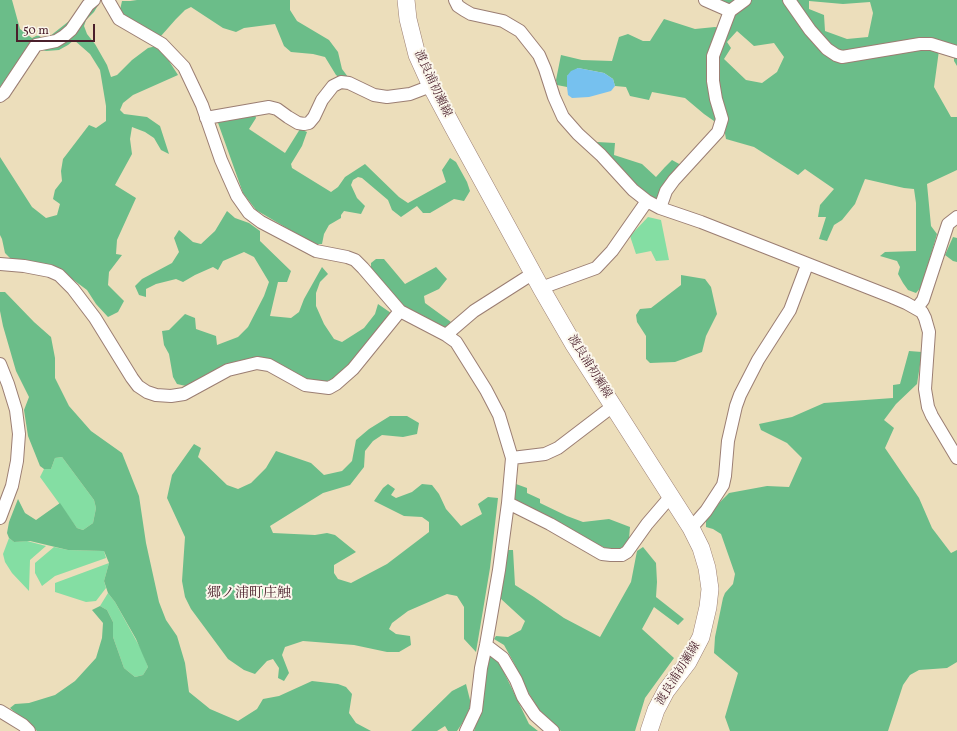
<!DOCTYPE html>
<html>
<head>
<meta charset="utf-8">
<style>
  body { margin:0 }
  #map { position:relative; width:957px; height:731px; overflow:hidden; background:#ecdebb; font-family:Vollkorn,serif }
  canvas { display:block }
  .scale { position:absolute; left:16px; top:24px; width:79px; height:18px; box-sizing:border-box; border:2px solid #4a1f2b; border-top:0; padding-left:5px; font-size:12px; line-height:14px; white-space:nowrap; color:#4a1f2b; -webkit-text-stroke:3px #fbf7ec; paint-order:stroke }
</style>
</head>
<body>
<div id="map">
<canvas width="957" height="731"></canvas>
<div class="scale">50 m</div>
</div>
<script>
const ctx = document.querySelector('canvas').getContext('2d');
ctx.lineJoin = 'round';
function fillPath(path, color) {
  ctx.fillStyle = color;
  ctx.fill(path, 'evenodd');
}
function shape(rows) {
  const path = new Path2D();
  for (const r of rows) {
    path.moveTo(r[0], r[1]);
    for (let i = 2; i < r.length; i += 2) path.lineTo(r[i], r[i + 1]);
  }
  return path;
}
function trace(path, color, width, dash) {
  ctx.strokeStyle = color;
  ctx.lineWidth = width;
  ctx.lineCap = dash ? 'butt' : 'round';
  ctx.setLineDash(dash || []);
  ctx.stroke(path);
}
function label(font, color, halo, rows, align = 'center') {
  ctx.font = font + ' Vollkorn,"Noto Serif JP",serif';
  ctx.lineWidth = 4;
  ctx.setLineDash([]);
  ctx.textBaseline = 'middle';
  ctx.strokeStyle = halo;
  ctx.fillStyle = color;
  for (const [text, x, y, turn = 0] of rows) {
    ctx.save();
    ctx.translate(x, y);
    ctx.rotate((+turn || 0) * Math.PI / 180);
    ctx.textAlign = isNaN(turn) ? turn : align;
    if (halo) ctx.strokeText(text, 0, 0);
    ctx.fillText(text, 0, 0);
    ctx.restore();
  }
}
const green = shape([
  [648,217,661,220,669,260,656,261,651,251,636,254,630,236],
  [62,457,94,500,96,508,93,523,83,530,77,528,40,477,44,469,51,469,55,458],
  [9,538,14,542,27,541,46,546,30,560,29,591,12,573,5,562,3,554],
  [54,547,68,550,104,551,106,558,55,576,42,586,35,573,35,563],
  [109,563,104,581,106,588,96,601,86,602,55,592,55,583],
  [108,593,115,602,142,651,148,667,143,675,135,677,124,668,113,637,113,622,107,610,100,606]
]);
const forest = shape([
  [0,0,12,0,20,29,32,38,38,35,45,40,78,14,100,2,94,12,86,20,84,26,87,34,95,44,107,65,111,77,117,75,132,60,148,48,156,46,169,61,178,75,133,95,123,103,120,110,124,114,147,117,160,126,169,154,161,150,154,138,145,132,132,127,130,139,132,154,115,185,136,198,117,240,116,254,122,255,109,272,108,285,124,301,118,312,108,317,96,304,87,290,64,273,12,260,5,253,2,239,0,235,0,157,32,207,46,218,57,215,60,204,53,199,55,190,62,181,61,171,63,159,89,125,96,128,106,121,106,106,100,70,90,54,74,40,68,45,59,50,46,51,39,49,12,70,0,87],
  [137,0,290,0,290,10,297,21,329,40,338,52,342,69,348,77,347,80,343,80,336,75,325,57,313,54,291,52,284,46,275,24,244,28,236,32,223,28,191,7,185,10,176,19,161,36,156,36,121,16,120,10,122,1,130,1],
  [711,0,957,0,957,66,954,61,954,47,940,43,934,87,951,117,957,117,957,170,927,184,931,226,937,234,922,286,916,293,908,290,903,283,898,274,900,267,897,261,880,256,885,252,916,251,916,203,914,189,904,188,865,179,855,204,842,220,834,225,827,241,819,239,826,217,818,217,820,205,834,189,805,169,798,175,754,147,726,139,724,128,704,114,685,98,652,92,649,100,630,96,626,87,615,86,613,79,604,73,578,68,567,76,567,87,557,85,556,80,561,55,582,60,612,61,619,37,628,34,643,41,650,41,664,19,695,29,715,27,726,30,735,11],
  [809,1,843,4,870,2,873,13,868,37,847,39,825,31,824,15,809,9],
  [737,31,754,46,774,43,784,57,777,72,762,83,746,80,724,59,731,48,727,42],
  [255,114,256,118,249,129,285,153,300,129,307,132,302,146,291,164,292,168,331,192,338,187,345,177,365,164,399,197,408,203,446,182,442,170,450,158,456,162,467,182,470,191,464,201,454,199,430,213,423,213,417,206,401,217,392,210,388,200,362,178,358,177,353,180,351,185,357,198,365,206,361,214,344,211,341,215,341,218,329,225,324,234,322,244,314,244,256,210,243,193,217,120],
  [597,142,615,143,614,155,642,164,656,177,665,167,672,160,681,165,659,199,654,200,632,184,598,147],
  [227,211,235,218,249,223,260,231,260,241,291,271,287,282,278,282,270,316,291,318,299,312,304,299,322,267,328,274,320,282,316,293,316,306,324,324,334,339,342,342,364,328,375,314,378,304,391,313,354,361,334,379,324,382,310,382,274,361,257,357,238,361,209,373,186,386,177,384,173,377,169,354,164,345,162,331,169,330,185,314,195,318,196,329,216,336,217,345,238,337,248,327,264,296,269,282,254,257,244,252,223,261,218,270,213,267,195,275,183,282,176,279,156,284,146,289,146,297,139,295,135,286,142,279,172,263,179,252,174,238,179,230,193,242,201,244,215,231],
  [953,237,957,238,957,262,953,261,945,255],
  [376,259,384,259,405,284,436,267,447,279,439,289,424,296,425,303,451,322,445,328,402,307,371,268,371,263],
  [681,275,705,279,711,287,717,314,706,336,702,352,675,362,650,363,646,359,646,336,637,322,636,315,640,309,651,308,681,285],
  [0,292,5,292,34,322,51,337,55,358,55,378,69,406,91,431,122,453,139,496,146,543,159,602,166,620,177,636,185,663,189,692,210,709,238,721,257,709,263,699,279,696,312,681,338,684,346,687,352,694,349,713,356,723,371,731,37,731,10,708,15,704,29,703,55,695,75,681,96,658,102,638,103,623,92,610,100,606,107,610,113,622,113,637,124,668,135,677,143,675,148,667,136,639,115,602,108,593,104,581,109,563,104,551,68,550,30,541,14,542,9,538,7,533,9,522,18,499,25,513,36,520,60,503,77,528,83,530,93,523,96,508,94,500,62,457,55,458,51,469,44,469,40,466,28,436,24,410,29,397,16,371,3,326,0,311],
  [909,351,922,352,917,384,896,404,884,420,894,428,885,448,919,498,932,528,951,553,957,550,957,662,947,668,919,670,910,675,903,685,888,731,730,731,725,717,738,673,714,653,715,637,723,598,725,593,733,584,735,574,721,534,713,529,706,527,706,520,720,502,729,493,767,486,789,487,802,458,787,443,761,430,759,424,792,417,824,403,893,398,893,385,900,384],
  [390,416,407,416,419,423,417,434,403,437,382,435,373,441,365,451,364,467,350,485,323,493,270,526,273,533,315,535,327,533,335,535,356,552,334,565,334,573,338,579,351,583,387,564,429,532,429,522,422,517,404,516,374,501,383,488,388,484,395,489,391,495,396,498,412,492,422,484,432,485,439,494,446,509,461,526,482,514,478,504,488,497,498,498,490,568,476,652,464,639,464,607,457,596,447,594,408,611,392,623,389,629,396,634,410,636,411,645,399,652,387,652,354,645,303,641,285,647,282,655,289,673,284,681,278,678,279,668,273,659,267,661,255,674,244,670,228,659,191,609,185,597,182,581,185,537,167,498,172,475,194,444,201,448,198,457,227,485,238,489,251,483,266,468,276,451,311,463,324,475,342,471,352,461,356,440,369,429],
  [516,484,527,488,527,493,540,499,540,503,567,516,583,522,609,519,630,527,629,539,623,547,616,550,606,548,591,542,514,503],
  [643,547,656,563,657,582,656,597,684,619,678,625,654,607,642,629,674,658,645,698,635,731,561,731,544,718,522,682,515,665,504,645,494,639,496,636,508,637,521,630,525,621,500,598,508,550,513,550,515,585,534,597,564,618,600,637,631,582,637,551],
  [489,656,495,656,500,664,529,724,538,731,474,731,481,708,487,666],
  [466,684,471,704,465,719,457,731,448,731,445,726,437,731,411,731,452,691]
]);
const water = shape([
  [578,68,604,73,613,79,615,86,611,91,589,97,572,98,568,95,567,87,567,76,571,71]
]);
const minor = shape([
  [108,0,119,19,162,44,184,67,202,105,221,160,237,196,249,213,261,222,316,251,347,257,355,260,363,268,400,311,446,335,456,342,486,390,499,415,512,458,508,503,499,570,486,645,481,668,476,710,466,731],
  [455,0,458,6,464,10,471,14,503,21,520,31,539,55,545,69,554,97,563,117,578,134,601,155,633,190,647,201,660,208,701,222,892,297,906,303,922,312,925,318,929,332,925,389,928,407,932,416,957,458],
  [705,0,730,11],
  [789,0,810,30,827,49,836,55,842,57,920,44,931,44,957,52],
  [0,96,4,93,36,45,56,41,64,36,71,30,88,5,94,0],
  [206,118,269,107,277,109,288,117,298,123,304,124,309,123,314,117,322,100,333,86,341,82,349,83,374,95,387,97,410,94,431,86],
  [660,208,666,191,674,180,718,132,722,119,716,99,713,81,713,56,730,11,745,0],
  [0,264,24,266,50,271,59,275,73,289,95,318,132,378,138,386,147,392,156,395,171,396,184,394,228,370,257,363,269,365,305,385,329,388,336,384,353,369,400,311],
  [541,288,596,268,612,251,647,201],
  [917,308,923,300,948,224,957,217],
  [446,335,474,311,532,274],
  [0,364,8,384,16,410,19,434,17,461,12,486,0,518],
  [512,458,545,454,558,448,613,406],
  [508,503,550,524,602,554,611,555,622,555,627,552,647,524,671,496],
  [691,528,706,511,723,485,725,476,728,441,736,406,740,395,758,360,790,310,807,265],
  [486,645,503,658,516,680,523,697,535,715,553,731],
  [0,711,23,725,29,731]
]);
const secondary = shape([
  [406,0,408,19,417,55,431,86,454,129,541,288,574,345,691,528,701,548,707,568,710,589,708,607,701,637,688,662,666,691,656,710,649,731]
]);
const streetNames = [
  ["渡良浦初瀬線",432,84,65],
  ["渡良浦初瀬線",589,367,58],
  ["渡良浦初瀬線",679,674,-58]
];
const quarterNames = [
  ["郷ノ浦町庄触",249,594]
];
fillPath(green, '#84dea3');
fillPath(forest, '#6bbd89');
fillPath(water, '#76c1ef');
trace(minor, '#9b7e73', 14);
trace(secondary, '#9b7e73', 18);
trace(minor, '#fff', 12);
trace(secondary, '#fff', 17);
label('12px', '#4a1f2b', '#fbf7ec', streetNames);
label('14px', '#4a1f2b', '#fbf7ec', quarterNames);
</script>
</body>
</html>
